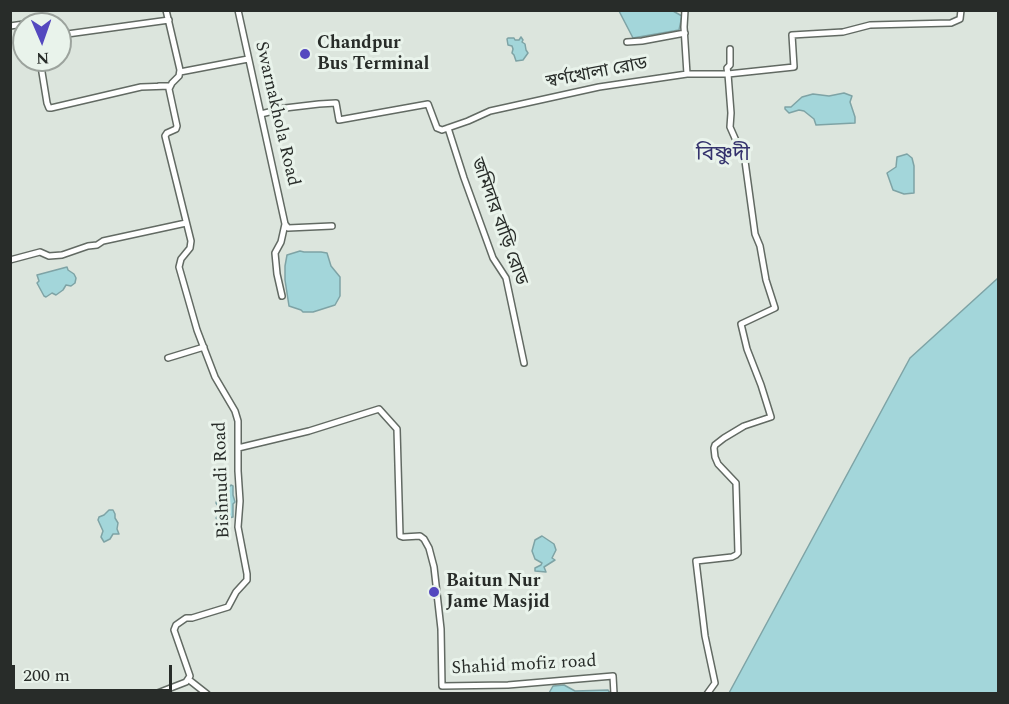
<!DOCTYPE html>
<html>
<head>
<meta charset="utf-8">
<style>
  body { margin:0 }
  #map { position:relative; width:1009px; height:704px; overflow:hidden; background:#dce5dd; font-family:Spectral,serif }
  canvas { display:block }
  .frame { position:absolute; inset:0; border:12px solid #282c29; pointer-events:none }
  .north { position:absolute; left:12px; top:12px; width:60px; height:60px; box-sizing:border-box; background:#e9f3eb; border:2px solid #9ca39d; border-radius:50%; rotate:178deg; font-size:16px; font-weight:700; line-height:24px; text-align:center; color:#282c29 }
  .north::after { content:''; display:block; margin:auto; width:21px; height:27px; background:#5448bf; clip-path:polygon(50% 0,100% 100%,50% 72%,0 100%) }
  .scale { position:absolute; left:12px; top:665px; width:160px; height:27px; box-sizing:border-box; border:3px solid #282c29; border-top:0; padding-left:8px; font-size:18px; line-height:21px; white-space:nowrap; color:#282c29; -webkit-text-stroke:4px #e9f3eb; paint-order:stroke }
</style>
</head>
<body>
<div id="map">
<canvas width="1009" height="704"></canvas>
<div class="frame"></div>
<div class="north">N</div>
<div class="scale">200 m</div>
</div>
<script>
const ctx = document.querySelector('canvas').getContext('2d');
ctx.lineJoin = 'round';
function fillPath(path, color) {
  ctx.fillStyle = color;
  ctx.fill(path, 'evenodd');
}
function shape(rows) {
  const path = new Path2D();
  for (const r of rows) {
    path.moveTo(r[0], r[1]);
    for (let i = 2; i < r.length; i += 2) path.lineTo(r[i], r[i + 1]);
  }
  return path;
}
function trace(path, color, width, dash) {
  ctx.strokeStyle = color;
  ctx.lineWidth = width;
  ctx.lineCap = dash ? 'butt' : 'round';
  ctx.setLineDash(dash || []);
  ctx.stroke(path);
}
function label(font, color, halo, rows, align = 'center') {
  ctx.font = font + ' Spectral,"Noto Sans Bengali",serif';
  ctx.lineWidth = 6;
  ctx.setLineDash([]);
  ctx.textBaseline = 'middle';
  ctx.strokeStyle = halo;
  ctx.fillStyle = color;
  for (const [text, x, y, turn = 0] of rows) {
    ctx.save();
    ctx.translate(x, y);
    ctx.rotate((+turn || 0) * Math.PI / 180);
    ctx.textAlign = isNaN(turn) ? turn : align;
    if (halo) ctx.strokeText(text, 0, 0);
    ctx.fillText(text, 0, 0);
    ctx.restore();
  }
}
const water = shape([
  [619,11,673,11,682,16,679,30,633,38,619,11],
  [521,37,523,40,522,42,525,44,526,50,528,53,523,60,516,61,514,55,512,53,513,49,512,46,508,45,507,39,508,38,514,38,515,40,519,40,521,37],
  [844,93,852,96,850,102,855,117,855,123,816,125,814,119,804,111,799,110,789,113,785,109,785,107,791,107,802,97,813,94,829,96,844,93],
  [907,154,912,158,914,166,914,193,904,194,893,190,887,173,896,167,897,157,907,154],
  [300,251,304,252,321,252,327,253,331,266,340,277,340,296,335,305,313,312,303,312,301,310,289,306,285,280,285,266,287,255,300,251],
  [67,267,68,270,74,274,76,278,75,283,71,286,66,285,63,290,56,295,52,293,46,297,44,296,37,283,39,281,37,275,67,267],
  [998,278,998,693,729,693,910,358,998,278],
  [225,484,229,487,231,485,233,486,233,495,235,502,233,504,233,517,220,520,216,518,218,516,215,509,218,507,216,503,219,493,217,491,218,490,217,488,225,484],
  [109,510,113,510,115,514,115,518,118,523,117,529,119,534,113,534,110,539,104,542,101,537,103,531,98,520,99,517,104,515,109,510],
  [542,536,554,544,556,550,552,558,555,560,544,567,546,572,535,571,535,568,541,565,542,563,535,559,532,551,535,540,542,536],
  [564,685,575,691,608,690,610,693,549,693,553,686,564,685]
]);
const minor = shape([
  [238,10,285,224,281,242,275,253,277,274,282,296],
  [685,10,684,27,687,74],
  [10,26,24,24],
  [60,35,169,20],
  [627,42,642,41,685,33],
  [40,60,47,103,49,108,51,108,141,87,170,86,159,86],
  [180,72,248,59],
  [261,114,285,108,319,104,336,103,339,120,428,104,437,128,442,130,468,121,490,111,599,87,687,74,728,74,727,68,730,65,730,49],
  [448,128,464,178,493,258,506,278,524,363],
  [285,224,288,228,332,226],
  [10,260,40,252,49,256,62,255,88,246,97,245,103,241,186,223],
  [168,358,204,347],
  [238,448,309,431,379,409,397,429,400,536,403,537,420,536,424,539,429,548,434,567,441,629,442,686,508,685,613,676,614,694],
  [188,679,207,694],
  [155,694,186,682,190,676,174,630,176,625,186,618,192,618,228,607,236,592,247,580,247,574,238,527,240,501,238,471,238,421,235,411,215,377,197,330,179,267,181,259,190,248,191,241,165,136,167,133,176,129,177,126,169,89,172,83,179,76,180,70,166,10],
  [707,694,715,683,705,636,696,561,732,557,736,555,738,553,736,483,718,464,715,457,714,448,715,445,724,438,744,426,771,417,761,385,747,349,741,324,775,308,766,280,760,246,755,234,745,161,730,127,731,113,728,74,794,67,792,35,843,32,870,25,951,23,960,19,961,10]
]);
const markers = [
  [305,54,6,"#5448bf"],
  [434,592,6,"#5448bf"]
];
const poiNames = [
  ["Chandpur",317,44],
  ["Bus Terminal",317,65],
  ["Baitun Nur",446,582],
  ["Jame Masjid",446,603]
];
const streetNames = [
  ["স্বর্ণখোলা রোড",597,74,-11],
  ["Swarnakhola Road",276,114,77],
  ["জমিদার বাড়ি রোড",498,222,70],
  ["Bishnudi Road",223,480,-92],
  ["Shahid mofiz road",524,666,-3]
];
const quarterNames = [
  ["বিষ্ণুদী",723,156]
];
fillPath(water, '#a3d6da');
trace(water, '#7ea3a5', 1.5);
trace(minor, '#626a63', 8);
trace(minor, '#fff', 5);
for (const [x, y, r, color] of markers) {
  const dot = new Path2D();
  dot.arc(x, y, r, 0, 2 * Math.PI);
  ctx.fillStyle = color;
  ctx.fill(dot);
  trace(dot, '#e9f3eb', 2);
}
label('bold 18px', '#282c29', '#e9f3eb', poiNames, 'left');
label('18px', '#282c29', '#e9f3eb', streetNames);
label('21px', '#34326d', '#e9f3eb', quarterNames);
</script>
</body>
</html>
